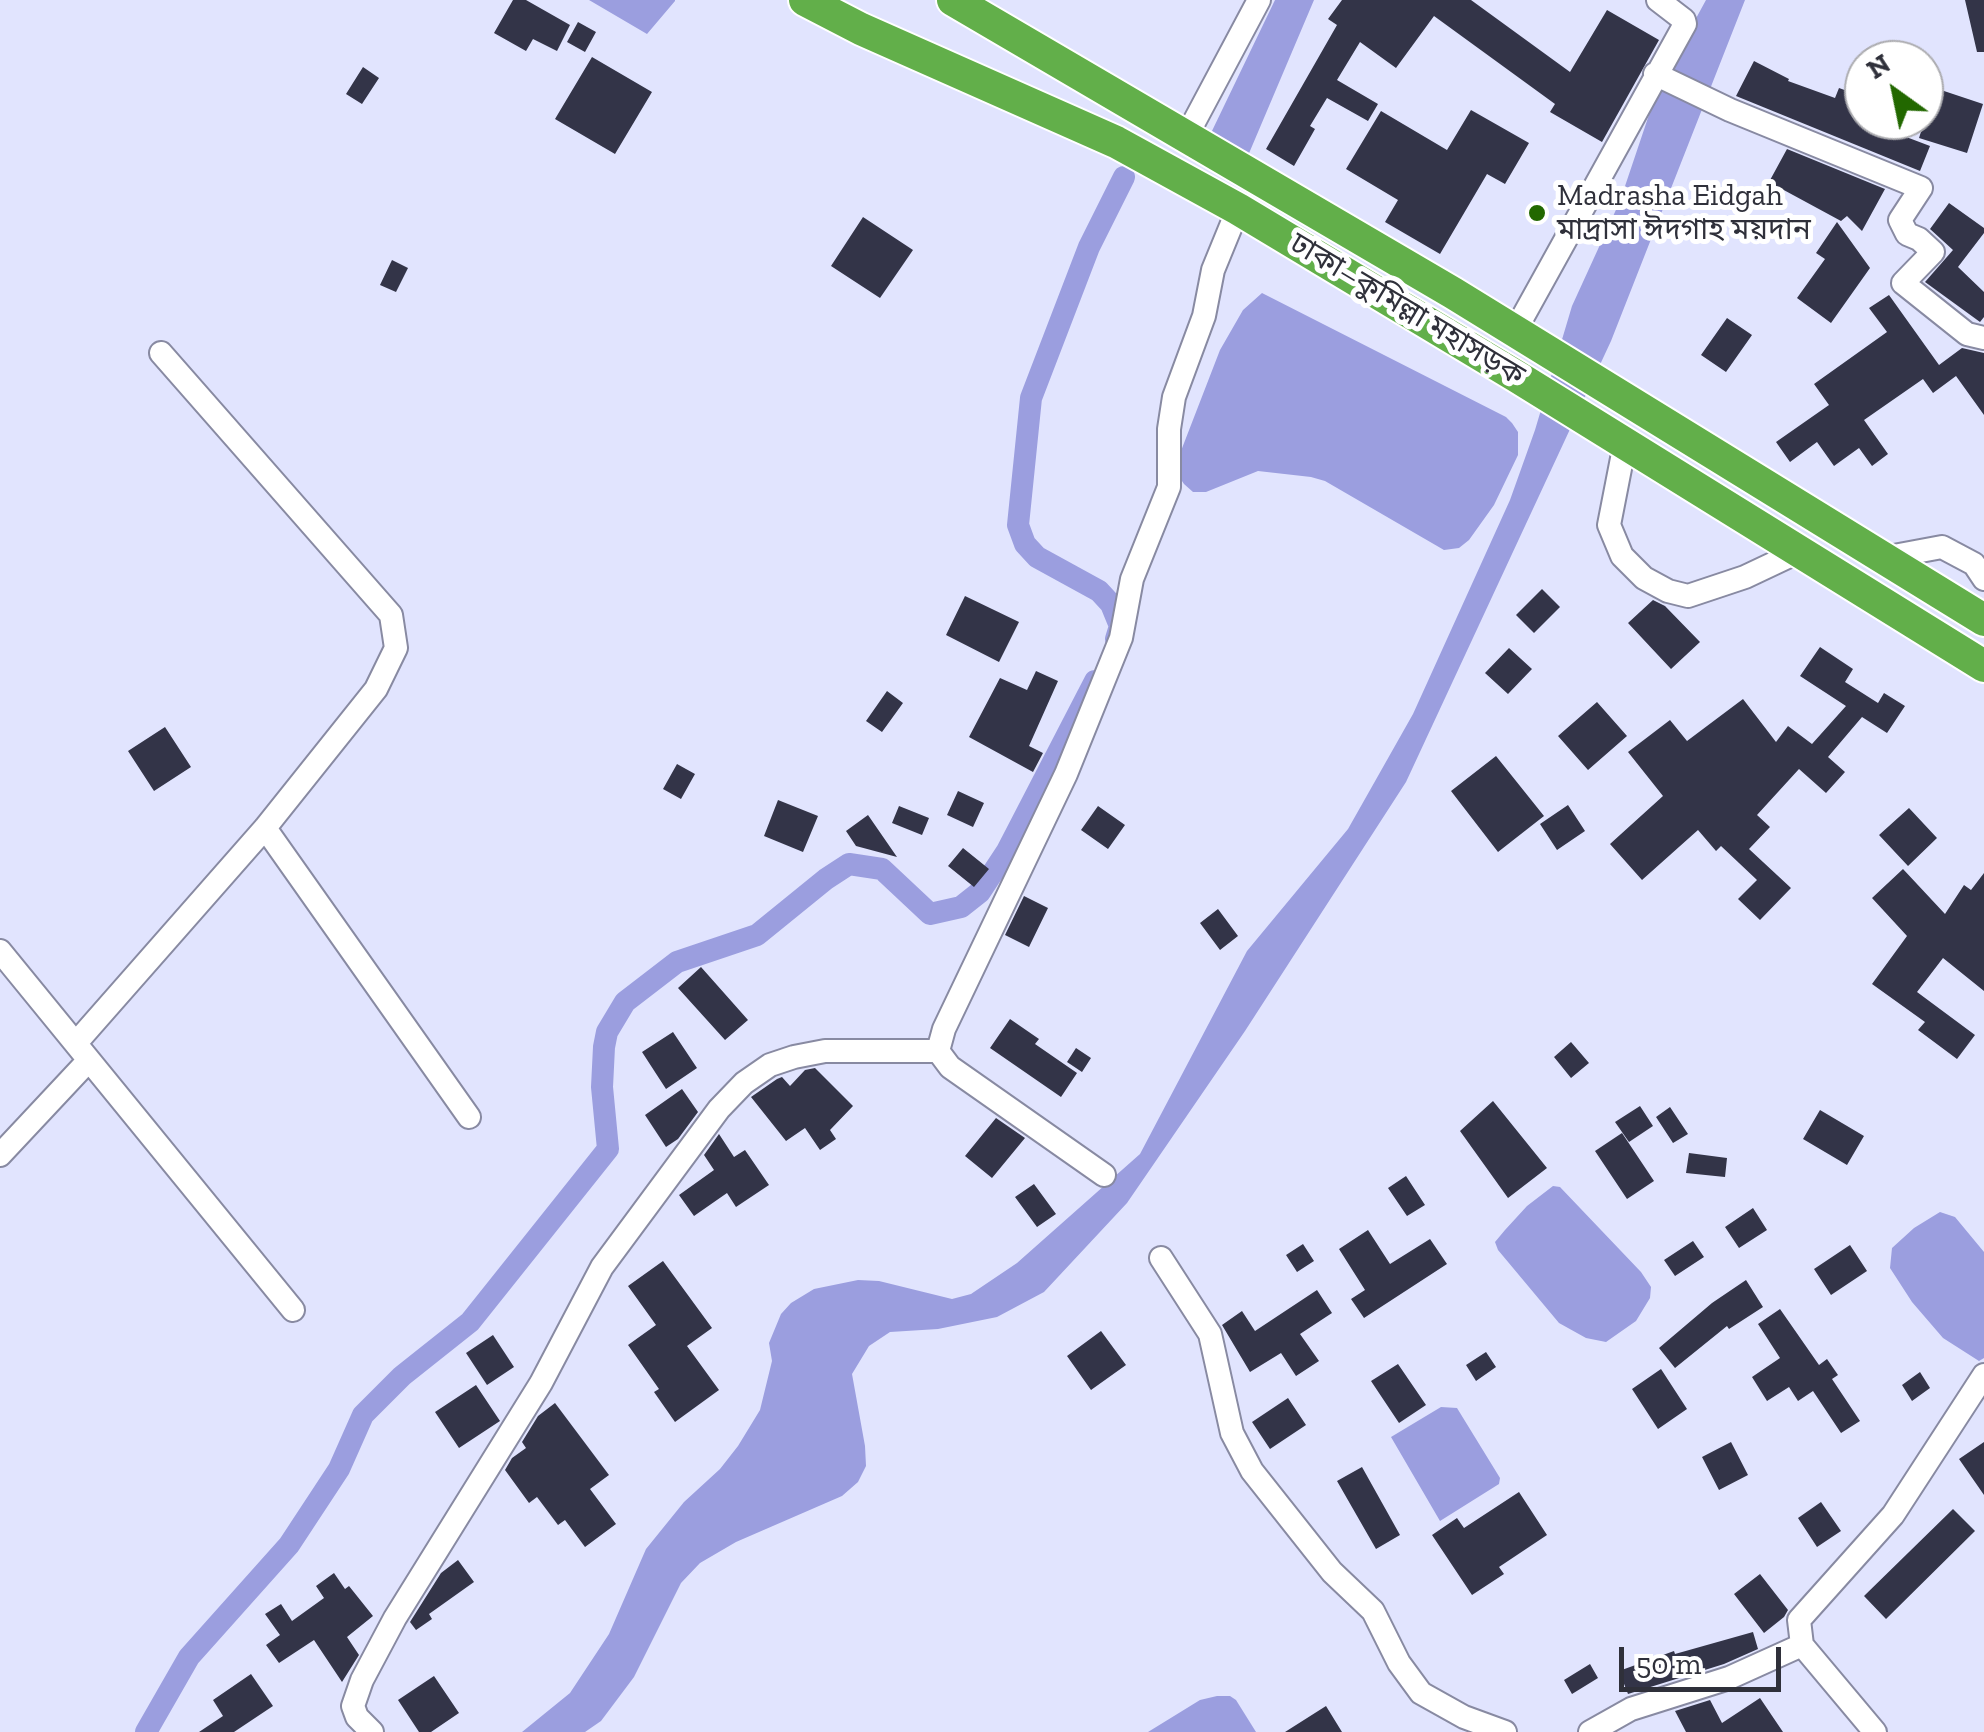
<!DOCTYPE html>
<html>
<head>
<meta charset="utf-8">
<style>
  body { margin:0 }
  #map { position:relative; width:1984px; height:1732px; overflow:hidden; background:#e1e4fe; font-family:"Zilla Slab",serif }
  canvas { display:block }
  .north { position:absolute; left:1844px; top:40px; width:100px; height:100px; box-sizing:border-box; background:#fff; border:2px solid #acacb0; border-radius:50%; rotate:327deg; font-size:28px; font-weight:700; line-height:40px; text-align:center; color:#2f303a }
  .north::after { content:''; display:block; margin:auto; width:35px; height:45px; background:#226800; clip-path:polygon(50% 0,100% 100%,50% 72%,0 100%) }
  .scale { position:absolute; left:1619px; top:1647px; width:162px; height:45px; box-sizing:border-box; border:5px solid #2f303a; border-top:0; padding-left:12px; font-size:30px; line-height:35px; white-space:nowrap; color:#2f303a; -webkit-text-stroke:8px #fff; paint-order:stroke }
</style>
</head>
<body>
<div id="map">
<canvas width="1984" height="1732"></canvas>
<div class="north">N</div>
<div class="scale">50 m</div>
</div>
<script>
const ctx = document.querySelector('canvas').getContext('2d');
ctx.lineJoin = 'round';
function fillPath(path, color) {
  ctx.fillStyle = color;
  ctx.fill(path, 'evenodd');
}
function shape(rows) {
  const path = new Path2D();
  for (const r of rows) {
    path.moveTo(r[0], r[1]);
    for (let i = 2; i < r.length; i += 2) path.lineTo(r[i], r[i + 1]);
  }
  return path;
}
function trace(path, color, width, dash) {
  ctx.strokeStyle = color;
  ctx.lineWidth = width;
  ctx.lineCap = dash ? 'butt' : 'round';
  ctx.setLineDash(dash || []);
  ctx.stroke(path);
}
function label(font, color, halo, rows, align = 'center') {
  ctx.font = font + ' "Zilla Slab","Noto Sans Bengali",serif';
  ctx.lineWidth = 10;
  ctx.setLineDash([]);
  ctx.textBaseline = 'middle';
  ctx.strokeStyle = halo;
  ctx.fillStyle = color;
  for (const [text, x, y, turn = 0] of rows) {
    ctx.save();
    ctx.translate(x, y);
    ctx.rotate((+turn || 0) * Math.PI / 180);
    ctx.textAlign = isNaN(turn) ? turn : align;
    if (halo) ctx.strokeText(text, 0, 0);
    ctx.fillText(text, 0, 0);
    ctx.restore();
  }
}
const water = shape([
  [589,0,675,0,675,1,647,34],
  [1275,0,1314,0,1247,158,1211,133],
  [1706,0,1745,0,1611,341,1406,782,1245,1031,1127,1203,1044,1292,997,1317,938,1329,890,1332,869,1346,852,1374,865,1446,866,1466,858,1482,842,1496,736,1542,700,1563,681,1583,634,1677,601,1721,585,1732,522,1732,570,1693,609,1634,646,1549,684,1502,720,1469,738,1446,760,1410,772,1361,769,1343,781,1314,791,1303,814,1289,858,1280,879,1281,952,1299,971,1294,1017,1263,1140,1154,1247,951,1348,829,1413,714,1510,500,1535,430,1572,306,1620,201,1658,88],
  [1262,293,1506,417,1512,423,1518,432,1518,455,1494,505,1469,540,1459,548,1444,550,1325,481,1311,477,1258,471,1206,492,1193,492,1184,484,1174,469,1220,350,1243,310],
  [1553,1186,1560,1187,1641,1272,1651,1287,1650,1298,1636,1321,1606,1342,1586,1338,1559,1323,1498,1250,1495,1242,1505,1230,1527,1206],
  [1940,1212,1955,1217,1984,1252,1984,1358,1979,1361,1943,1338,1912,1302,1890,1268,1892,1248,1914,1228],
  [1441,1407,1457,1408,1500,1478,1499,1484,1440,1521,1391,1437],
  [1217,1696,1230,1696,1236,1700,1256,1732,1148,1732,1200,1700]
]);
const canal = shape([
  [1116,639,1120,626,1111,604,1099,591,1037,557,1025,544,1018,525,1031,398,1089,247,1124,177],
  [146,1732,189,1657,289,1545,339,1469,363,1415,402,1376,470,1322,608,1149,602,1087,604,1047,607,1032,625,1002,677,962,757,935,826,879,849,864,882,869,930,914,961,907,980,892,1007,851,1095,681]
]);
const building = shape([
  [513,0,526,0,570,25,557,51,533,39,526,51,494,33],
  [1342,0,1471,0,1570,72,1607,10,1659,40,1602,142,1550,112,1555,104,1434,16,1396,68,1360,42,1337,80,1378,104,1368,121,1327,98,1310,126,1315,129,1294,166,1266,149,1337,25,1328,19],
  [1965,0,1984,0,1984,52,1977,52],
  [578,22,596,32,585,52,567,42],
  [592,57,652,92,615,154,555,119],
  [1754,61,1789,79,1788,81,1835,98,1839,88,1864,97,1864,121,1930,146,1920,171,1736,96],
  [363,67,379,78,362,104,346,94],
  [1935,88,1983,104,1967,153,1919,138],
  [1471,110,1529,143,1505,184,1487,174,1440,254,1385,222,1398,200,1346,169,1381,111,1447,150],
  [1787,149,1885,189,1862,231,1847,216,1841,221,1769,182],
  [1949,203,1984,228,1984,233,1958,267,1984,292,1984,317,1980,322,1925,282,1953,250,1930,229],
  [863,217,913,250,880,298,831,266],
  [1837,222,1870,268,1831,323,1797,298,1825,259,1816,253],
  [392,260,408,268,396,292,380,285],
  [1889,295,1939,365,1962,348,1984,353,1984,415,1956,376,1933,393,1923,379,1864,420,1888,454,1872,466,1859,448,1834,466,1817,442,1790,462,1776,442,1829,405,1814,384,1887,332,1869,308],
  [1727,318,1752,335,1726,372,1701,355],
  [1542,589,1560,607,1534,633,1516,615],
  [965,596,1019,622,999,662,946,635],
  [1653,600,1665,606,1700,642,1671,669,1628,623],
  [1820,647,1853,669,1845,682,1878,703,1884,693,1905,706,1887,733,1862,717,1828,757,1845,772,1826,793,1799,769,1757,815,1770,827,1749,849,1791,888,1760,920,1738,899,1757,880,1721,846,1716,851,1698,830,1642,880,1610,844,1663,796,1628,752,1670,720,1687,741,1743,699,1776,742,1788,726,1812,744,1846,706,1800,676],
  [1509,648,1532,669,1508,694,1485,673],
  [1036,671,1058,681,1029,746,1043,753,1033,772,969,737,1000,678,1027,690],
  [887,691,903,703,882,732,866,721],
  [1597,702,1627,736,1588,770,1558,736],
  [165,727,191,767,154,791,128,751],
  [1496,756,1544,816,1498,852,1451,791],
  [677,764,695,774,681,799,663,789],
  [958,791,984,803,973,827,947,815],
  [778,800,818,816,803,852,764,836],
  [1568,805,1585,831,1557,850,1540,824],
  [899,806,929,818,922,835,892,823],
  [1098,806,1125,825,1108,849,1081,830],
  [1909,808,1937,838,1908,866,1879,835],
  [868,815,897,857,856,846,846,831],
  [963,848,989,869,974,887,948,866],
  [1903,869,1945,914,1964,885,1971,890,1984,873,1984,991,1943,958,1917,992,1975,1035,1957,1059,1918,1030,1925,1022,1872,984,1907,936,1872,898],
  [1024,896,1048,908,1029,947,1005,935],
  [1218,909,1238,936,1220,950,1200,923],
  [701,967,748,1020,725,1040,678,988],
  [1010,1019,1039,1039,1035,1044,1077,1073,1061,1097,990,1048],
  [673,1032,697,1068,666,1089,642,1052],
  [1571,1042,1589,1063,1571,1078,1554,1057],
  [1076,1048,1091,1058,1082,1072,1067,1062],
  [815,1068,853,1106,830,1130,836,1139,820,1150,805,1128,786,1141,751,1097,777,1079,782,1077,790,1086,805,1070],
  [682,1089,698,1112,678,1139,666,1147,645,1115],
  [1493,1101,1547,1168,1508,1198,1460,1131],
  [1640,1106,1653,1126,1629,1142,1615,1122],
  [1670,1107,1688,1134,1673,1143,1656,1117],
  [1820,1110,1864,1136,1847,1165,1803,1139],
  [996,1118,1025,1138,992,1178,965,1156],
  [1622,1133,1654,1181,1627,1199,1595,1151],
  [719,1134,734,1157,745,1150,769,1185,736,1207,727,1193,694,1216,679,1195,714,1170,704,1155],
  [1689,1153,1727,1158,1725,1177,1686,1173],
  [1406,1176,1425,1205,1407,1216,1388,1188],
  [1034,1184,1056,1214,1037,1227,1015,1197],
  [1753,1208,1767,1230,1739,1248,1725,1227],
  [1368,1230,1390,1264,1430,1239,1447,1264,1364,1318,1351,1299,1365,1290,1339,1249],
  [1693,1241,1704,1257,1675,1276,1664,1260],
  [1303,1244,1314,1261,1297,1272,1286,1255],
  [1850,1245,1867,1271,1831,1295,1814,1269],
  [663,1261,712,1328,687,1346,719,1390,675,1422,654,1392,659,1389,628,1345,656,1325,628,1286],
  [1746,1280,1763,1307,1729,1329,1727,1326,1675,1368,1659,1348,1712,1303],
  [1317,1290,1332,1313,1300,1334,1319,1361,1296,1376,1281,1353,1250,1372,1222,1325,1242,1311,1255,1331],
  [1780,1309,1819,1365,1827,1359,1838,1375,1832,1379,1860,1421,1841,1433,1813,1391,1798,1401,1789,1387,1767,1401,1752,1377,1780,1358,1758,1324],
  [1101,1331,1126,1365,1091,1390,1067,1356],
  [493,1335,514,1367,487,1385,466,1353],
  [1486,1352,1496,1367,1476,1381,1466,1365],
  [1398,1364,1426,1405,1399,1423,1371,1381],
  [1661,1369,1687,1409,1658,1429,1632,1389],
  [1920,1372,1930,1388,1912,1401,1902,1385],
  [476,1385,500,1421,459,1448,435,1412],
  [1288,1398,1306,1425,1270,1449,1252,1422],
  [555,1403,609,1475,590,1489,616,1524,585,1547,565,1520,558,1525,537,1497,529,1503,505,1470,512,1458,526,1448,522,1442,538,1416],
  [1731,1442,1748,1475,1719,1490,1702,1457],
  [1984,1442,1984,1495,1959,1459],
  [1362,1467,1400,1535,1376,1549,1337,1481],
  [1519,1492,1547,1535,1499,1567,1504,1574,1472,1595,1432,1535,1457,1518,1464,1528],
  [1821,1502,1841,1531,1817,1547,1798,1518],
  [1953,1509,1975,1531,1886,1619,1864,1596],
  [458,1560,474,1582,429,1614,432,1619,416,1630,410,1622,441,1573],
  [334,1573,345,1589,349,1586,373,1616,347,1637,359,1655,342,1682,314,1640,279,1663,266,1645,280,1635,265,1614,281,1604,292,1621,324,1598,316,1586],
  [1760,1574,1788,1610,1784,1617,1764,1633,1734,1594],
  [1753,1632,1758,1649,1724,1664,1628,1694,1619,1671,1674,1651,1675,1654],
  [1590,1664,1598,1678,1572,1694,1564,1680],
  [251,1674,273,1706,234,1732,199,1732,223,1716,213,1700],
  [434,1676,459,1713,431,1732,419,1732,398,1700],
  [1760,1698,1783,1732,1686,1732,1675,1711,1710,1700,1722,1723],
  [1326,1706,1342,1732,1285,1732]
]);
const minor = shape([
  [1655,74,1730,110,1921,188,1900,220,1907,234,1919,239,1933,252,1903,283,1967,334,1984,338],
  [1185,139,1259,0],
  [1515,331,1685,24,1684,20,1658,0],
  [1625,443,1609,525,1622,556,1644,578,1668,591,1688,596,1745,577,1800,551],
  [1883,558,1942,547,1974,564,1984,579],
  [265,828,469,1117],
  [0,951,89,1060,0,1155],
  [76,1043,265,828,376,689,396,648,391,615,161,353],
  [89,1060,293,1310],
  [1104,1175,950,1067,938,1051,944,1029,1066,774,1121,638,1132,579,1169,487,1169,429,1174,397,1204,316,1213,270,1238,209],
  [1161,1258,1210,1334,1232,1433,1252,1471,1332,1572,1373,1611,1399,1663,1421,1693,1464,1717,1505,1732],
  [372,1732,357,1717,353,1706,362,1680,395,1618,541,1383,602,1267,719,1109,744,1083,770,1065,794,1057,825,1051,938,1051],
  [1590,1732,1631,1709,1729,1678,1802,1645],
  [1875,1732,1802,1645,1799,1620,1893,1515,1984,1375]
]);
const highway = shape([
  [805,0,861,29,1116,142,1238,209,1516,376,1984,666],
  [953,0,1453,293,1984,620]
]);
const markers = [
  [1537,213,10,"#226800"]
];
const poiNames = [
  ["Madrasha Eidgah",1557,196],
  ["মাদ্রাসা ঈদগাহ ময়দান",1557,230]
];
const streetNames = [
  ["ঢাকা–কুমিল্লা মহাসড়ক",1407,310,31]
];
fillPath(water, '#9b9edf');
trace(canal, '#9b9edf', 22);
fillPath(building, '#333448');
trace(minor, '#888aa2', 26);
trace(highway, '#fff', 36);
trace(minor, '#fff', 22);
trace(highway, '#62af4a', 32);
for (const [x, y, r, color] of markers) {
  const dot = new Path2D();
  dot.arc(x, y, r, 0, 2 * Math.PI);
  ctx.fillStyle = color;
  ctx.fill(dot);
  trace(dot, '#fff', 4);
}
label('30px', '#2f303a', '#fff', poiNames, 'left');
label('30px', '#2f303a', '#fff', streetNames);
</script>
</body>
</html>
